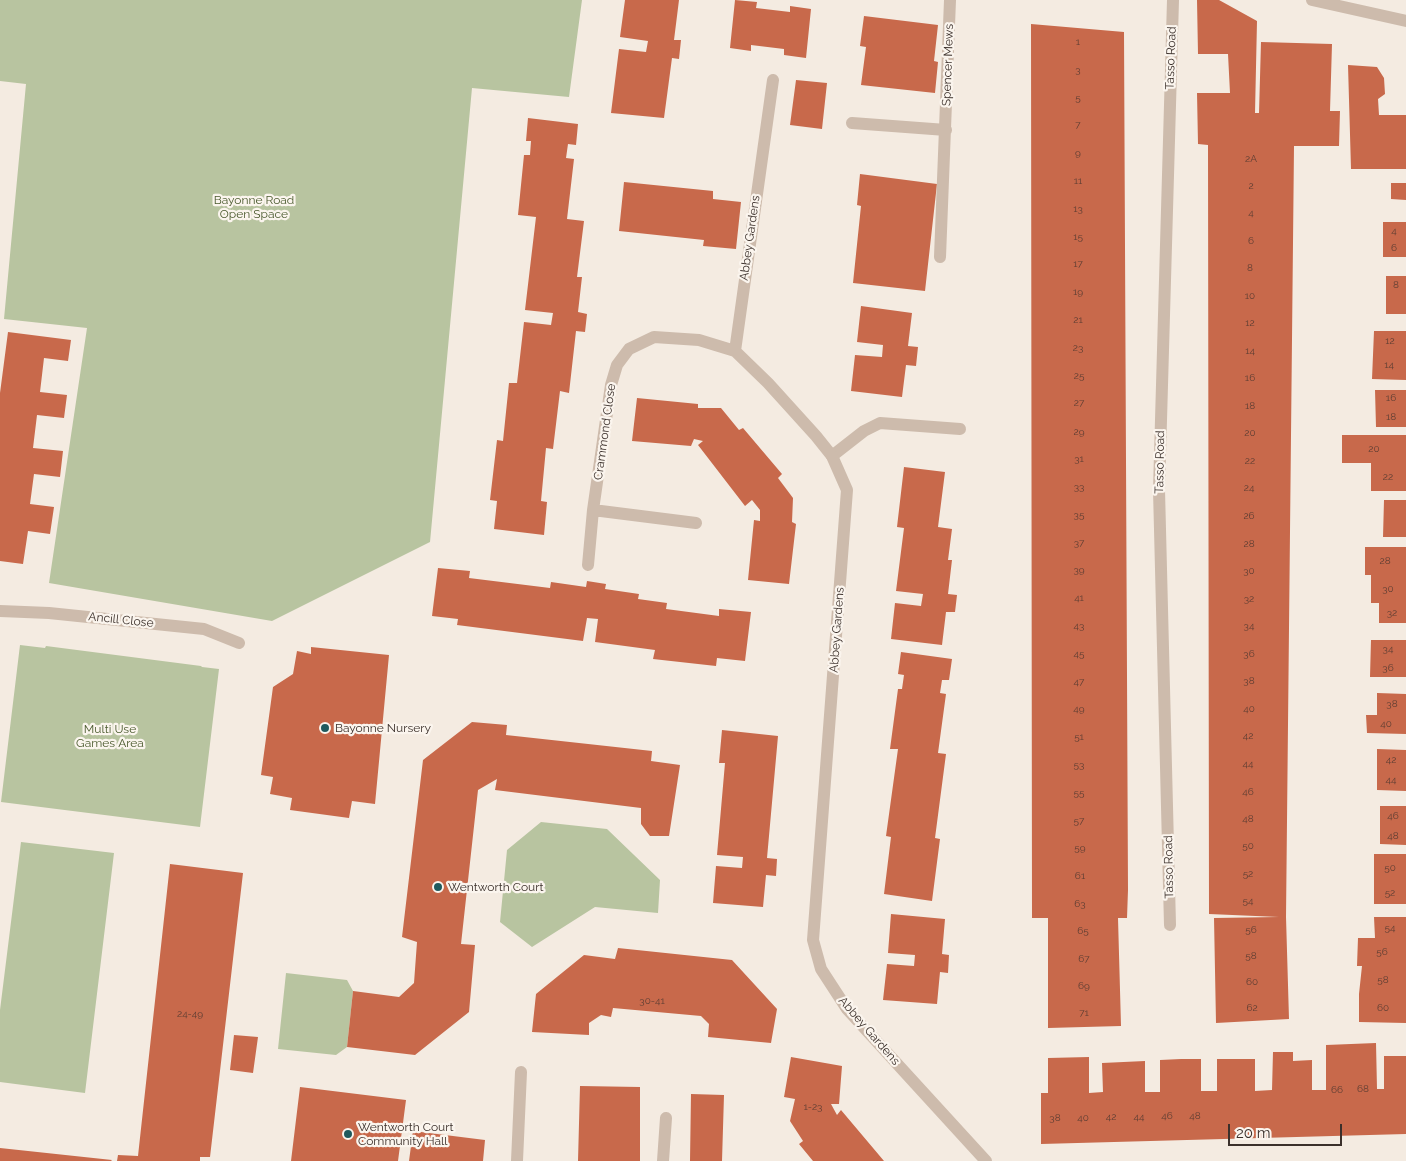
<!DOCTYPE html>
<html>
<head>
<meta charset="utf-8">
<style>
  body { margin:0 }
  #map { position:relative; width:1406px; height:1161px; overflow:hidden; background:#f4ebe1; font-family:Raleway,sans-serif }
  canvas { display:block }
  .scale { position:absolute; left:1228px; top:1124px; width:114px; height:22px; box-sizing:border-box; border:2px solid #3b302b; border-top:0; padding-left:6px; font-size:15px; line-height:18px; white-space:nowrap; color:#3b302b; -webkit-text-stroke:4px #fbf5ee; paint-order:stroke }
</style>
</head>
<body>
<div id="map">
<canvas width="1406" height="1161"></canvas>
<div class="scale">20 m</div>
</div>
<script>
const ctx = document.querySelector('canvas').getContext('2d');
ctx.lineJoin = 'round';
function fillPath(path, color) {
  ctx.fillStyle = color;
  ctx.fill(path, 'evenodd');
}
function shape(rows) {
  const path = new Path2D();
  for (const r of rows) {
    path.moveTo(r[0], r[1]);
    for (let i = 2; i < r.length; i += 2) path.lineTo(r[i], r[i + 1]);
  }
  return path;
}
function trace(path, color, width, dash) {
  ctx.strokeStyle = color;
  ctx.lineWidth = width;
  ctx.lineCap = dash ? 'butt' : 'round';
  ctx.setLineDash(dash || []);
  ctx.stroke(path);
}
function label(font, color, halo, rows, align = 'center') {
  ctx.font = font + ' Raleway,sans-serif';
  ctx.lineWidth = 4.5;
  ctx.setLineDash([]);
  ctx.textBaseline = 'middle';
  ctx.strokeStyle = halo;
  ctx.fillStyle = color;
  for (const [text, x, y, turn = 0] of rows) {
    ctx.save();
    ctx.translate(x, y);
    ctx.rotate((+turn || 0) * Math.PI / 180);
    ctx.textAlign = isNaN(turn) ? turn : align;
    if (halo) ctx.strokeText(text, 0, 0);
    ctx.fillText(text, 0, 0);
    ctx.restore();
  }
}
const green = shape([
  [0,0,582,0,569,97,472,88,430,542,272,621,49,583,87,328,4,319,26,84,0,81],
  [20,645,45,648,46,646,201,666,202,667,219,669,200,827,1,802],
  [541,822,607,829,660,880,658,913,595,907,532,947,500,922,507,850],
  [21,842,114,853,85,1093,0,1082,0,1010],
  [286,973,347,980,353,991,347,1047,336,1055,278,1049]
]);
const building = shape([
  [625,0,679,0,674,40,681,40,679,59,672,58,664,118,611,113,619,49,646,52,648,41,620,37],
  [735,0,757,2,756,8,790,12,790,6,811,9,806,58,784,55,784,49,751,45,751,51,730,48],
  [1197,0,1219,0,1257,21,1255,113,1259,113,1261,42,1332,44,1330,111,1340,111,1339,146,1294,146,1286,917,1289,1019,1216,1023,1214,918,1279,917,1209,914,1208,145,1198,144,1197,93,1230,93,1228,54,1198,54],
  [864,16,938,25,934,61,938,62,935,93,861,85,866,47,860,46],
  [1031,24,1124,32,1128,890,1127,918,1118,918,1121,1026,1048,1028,1048,918,1032,918],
  [1348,65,1377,67,1384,78,1385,94,1378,99,1379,115,1406,115,1406,169,1351,169],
  [796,80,827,83,822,129,790,125],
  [528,118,578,124,576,145,568,144,566,158,574,159,567,219,584,221,577,277,582,277,578,312,587,314,585,332,576,331,569,393,560,391,553,449,546,448,541,501,547,502,544,535,494,529,497,501,490,500,497,440,503,441,509,383,517,383,524,322,551,325,553,313,525,310,536,217,518,215,524,155,530,155,531,141,526,141],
  [860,174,937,184,925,291,853,283,861,206,857,205],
  [624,182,713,191,713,199,741,202,736,249,703,246,704,240,619,231],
  [1391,183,1406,183,1406,200,1391,199],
  [1383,222,1406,222,1406,257,1383,257],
  [1386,276,1406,276,1406,314,1386,314],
  [861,306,912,313,908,346,918,347,916,366,906,365,902,397,851,391,855,355,882,357,883,345,857,342],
  [1374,331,1406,331,1406,380,1372,379],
  [8,332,71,340,68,361,44,358,40,392,67,395,64,418,37,415,33,448,63,451,60,477,34,474,30,504,54,507,50,534,28,531,23,564,0,561,0,393],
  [1375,390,1406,390,1406,427,1376,427],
  [637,398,698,404,698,408,721,408,739,430,743,428,782,474,778,478,793,498,792,522,796,524,789,584,748,580,754,520,760,521,760,510,752,500,745,506,698,445,703,441,694,439,691,446,632,441],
  [1342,435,1406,435,1406,491,1371,491,1371,463,1342,463],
  [904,467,945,472,938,527,952,529,948,560,952,560,948,594,957,595,955,612,946,612,942,645,891,639,895,603,921,606,923,594,896,591,904,528,897,527],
  [1384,500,1406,500,1406,537,1383,537],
  [1365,547,1406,547,1406,623,1379,623,1379,603,1371,603,1371,575,1365,575],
  [438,568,470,571,469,578,550,588,551,582,586,587,587,581,606,584,605,589,639,594,638,599,667,603,666,609,719,616,719,609,751,612,745,661,717,658,716,666,653,659,655,650,595,642,598,619,587,618,583,641,457,625,458,619,432,616],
  [1371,640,1406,640,1406,677,1370,677],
  [311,647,389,655,375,804,352,801,349,818,290,810,292,798,270,794,273,777,261,775,273,687,293,674,297,651,311,654],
  [901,652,952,659,949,680,942,680,940,693,946,694,938,753,946,754,935,838,940,839,932,901,884,894,891,837,886,836,898,749,890,749,898,689,902,689,904,675,898,674],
  [1377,693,1406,694,1406,734,1367,733,1366,715,1377,715],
  [472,722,507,725,506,735,652,751,651,761,680,765,669,836,650,836,641,824,641,808,495,790,497,779,478,790,461,944,475,945,469,1012,415,1055,347,1047,353,991,399,997,414,983,417,942,402,937,423,760],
  [722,730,778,736,767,858,777,859,776,876,766,875,763,907,713,903,716,866,742,868,743,857,717,855,725,763,719,763],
  [1377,749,1406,750,1406,791,1377,790],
  [1380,806,1406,806,1406,845,1380,844],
  [1374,854,1406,854,1406,904,1374,904],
  [170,864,243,873,210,1157,200,1157,200,1161,117,1161,118,1155,138,1156],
  [891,914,945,919,942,954,949,955,948,973,940,972,937,1004,883,1000,887,964,914,966,915,955,888,953],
  [1374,917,1406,917,1406,1023,1359,1022,1359,994,1362,966,1357,966,1358,938,1375,938],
  [618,948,732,960,777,1009,771,1043,708,1037,709,1024,701,1016,613,1008,611,1017,601,1015,589,1023,589,1035,532,1032,536,994,584,955,615,959],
  [234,1035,258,1037,253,1073,230,1070],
  [1376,1043,1377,1089,1384,1089,1384,1056,1406,1056,1406,1134,1041,1144,1041,1093,1048,1093,1048,1058,1089,1057,1089,1093,1103,1092,1102,1063,1145,1061,1145,1092,1160,1092,1160,1060,1181,1059,1201,1059,1201,1091,1217,1091,1217,1059,1255,1059,1255,1091,1272,1090,1273,1052,1293,1052,1293,1061,1312,1060,1312,1090,1326,1090,1326,1045],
  [791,1057,842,1066,839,1104,831,1104,837,1115,841,1110,884,1161,813,1161,799,1144,803,1141,790,1121,795,1099,784,1097],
  [580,1086,640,1087,640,1161,578,1161],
  [300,1087,406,1100,398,1161,291,1161],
  [691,1094,724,1095,722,1161,690,1161],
  [413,1131,485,1140,483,1161,409,1161],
  [0,1148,112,1160,111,1161,0,1161]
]);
const service = shape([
  [832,456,864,431,880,423,960,429]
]);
const minor = shape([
  [1312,0,1406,21],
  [773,80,735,351,768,383,816,436,832,456,847,490,813,940,821,969,847,1009,986,1161],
  [852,123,946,130],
  [940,257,950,0],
  [593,510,696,523],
  [588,565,593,510,611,385,617,365,629,349,654,337,699,340,735,351],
  [0,611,49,613,204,629,239,643],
  [1170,925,1159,490,1173,0],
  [517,1161,521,1072],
  [663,1161,666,1118]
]);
const markers = [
  [325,728,5,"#1f5a5e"],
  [438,887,5,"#1f5a5e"],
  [348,1134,5,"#1f5a5e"]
];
const numberNames = [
  ["1",1078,42],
  ["3",1078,70],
  ["5",1078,98],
  ["7",1078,125],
  ["9",1078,153],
  ["2A",1251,159],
  ["11",1078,181],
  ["2",1251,186],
  ["13",1078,209],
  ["4",1251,213],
  ["4",1394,231],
  ["15",1078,237],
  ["6",1251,241],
  ["6",1394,248],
  ["17",1078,264],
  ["8",1250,268],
  ["8",1396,285],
  ["19",1078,292],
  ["10",1250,296],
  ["21",1078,320],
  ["12",1250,323],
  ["12",1390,341],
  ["23",1078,348],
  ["14",1250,351],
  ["14",1389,365],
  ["25",1079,376],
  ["16",1250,378],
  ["16",1391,398],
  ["27",1079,403],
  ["18",1250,406],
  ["18",1391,417],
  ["29",1079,432],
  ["20",1250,433],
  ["20",1374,449],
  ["31",1079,459],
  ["22",1250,461],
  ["22",1388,477],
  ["33",1079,487],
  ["24",1249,488],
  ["35",1079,515],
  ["26",1249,516],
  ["37",1079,543],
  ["28",1249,544],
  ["28",1385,561],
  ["39",1079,570],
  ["30",1249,571],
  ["30",1388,589],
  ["41",1079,598],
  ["32",1249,599],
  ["32",1392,613],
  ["43",1079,626],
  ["34",1249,626],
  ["34",1388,649],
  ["45",1079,654],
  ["36",1249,654],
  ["36",1388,668],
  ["38",1249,681],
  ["47",1079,682],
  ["38",1392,704],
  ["49",1079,709],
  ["40",1249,709],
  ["40",1386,724],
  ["42",1248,736],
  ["51",1079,737],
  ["42",1391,760],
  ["44",1248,764],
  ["53",1079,765],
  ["44",1391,780],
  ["46",1248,792],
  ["55",1079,793],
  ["46",1393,816],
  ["48",1248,819],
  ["57",1079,821],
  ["48",1393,836],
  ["50",1248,846],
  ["59",1080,848],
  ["50",1390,868],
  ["52",1248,874],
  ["61",1080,876],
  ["52",1390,893],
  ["54",1248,901],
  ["63",1080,904],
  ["54",1390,928],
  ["56",1251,930],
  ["65",1083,931],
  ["56",1382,952],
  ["58",1251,956],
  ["67",1084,959],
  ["58",1383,980],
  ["60",1252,982],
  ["69",1084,986],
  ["30-41",652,1001],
  ["62",1252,1008],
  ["60",1383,1008],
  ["71",1084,1013],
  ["24-49",190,1014],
  ["68",1363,1089],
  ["66",1337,1090],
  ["1-23",813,1107],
  ["46",1167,1116],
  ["48",1195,1116],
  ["42",1111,1117],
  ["44",1139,1117],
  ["38",1055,1118],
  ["40",1083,1118]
];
const streetNames = [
  ["Tasso Road",1171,58,-88],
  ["Spencer Mews",948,65,-88],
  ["Abbey Gardens",750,238,-82],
  ["Crammond Close",605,432,-82],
  ["Tasso Road",1160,462,-89],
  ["Ancill Close",121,620,6],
  ["Abbey Gardens",837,630,-86],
  ["Tasso Road",1169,867,-91],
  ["Abbey Gardens",869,1031,49]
];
const parkNames = [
  ["Bayonne Road",254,200],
  ["Open Space",254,214],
  ["Multi Use",110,729],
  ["Games Area",110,743]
];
const poiNames = [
  ["Bayonne Nursery",335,728],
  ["Wentworth Court",448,887],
  ["Wentworth Court",358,1127],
  ["Community Hall",358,1141]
];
fillPath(green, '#b8c4a0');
fillPath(building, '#c8694b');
trace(service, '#cdbbac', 12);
trace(minor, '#cdbbac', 12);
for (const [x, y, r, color] of markers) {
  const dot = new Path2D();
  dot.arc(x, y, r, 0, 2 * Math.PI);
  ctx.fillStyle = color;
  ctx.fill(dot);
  trace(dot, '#fbf5ee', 2);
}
label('10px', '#5e3e33', null, numberNames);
label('12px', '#3b302b', '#fbf5ee', streetNames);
label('12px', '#4a5a2e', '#fbf5ee', parkNames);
label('12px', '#3b302b', '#fbf5ee', poiNames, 'left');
</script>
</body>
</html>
